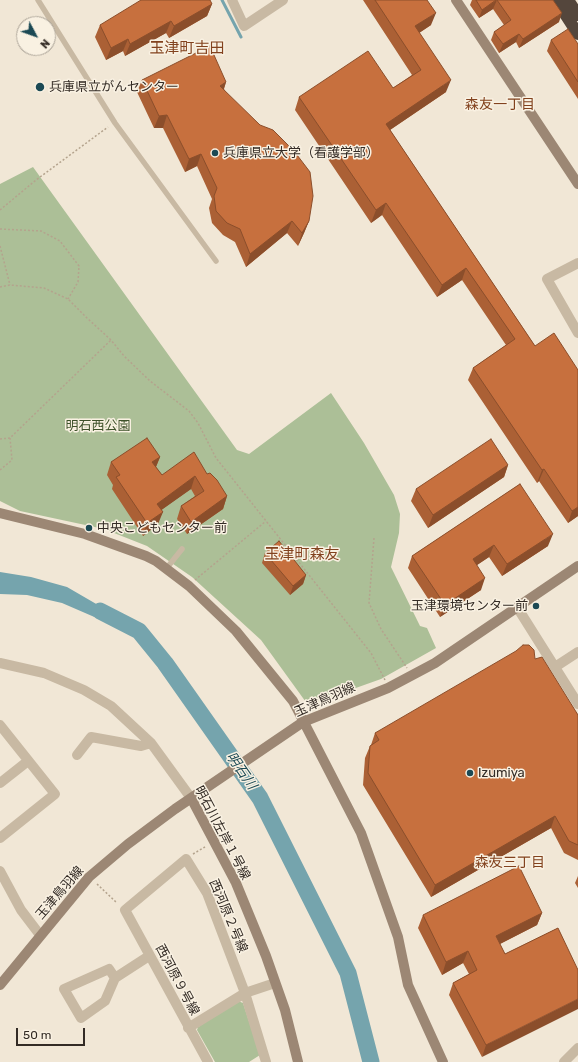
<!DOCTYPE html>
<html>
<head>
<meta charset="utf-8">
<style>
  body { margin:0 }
  #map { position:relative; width:578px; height:1062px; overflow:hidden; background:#f1e7d6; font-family:Rubik,sans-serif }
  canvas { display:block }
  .north { position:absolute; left:16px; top:16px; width:40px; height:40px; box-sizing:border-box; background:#f9f1e2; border:1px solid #aaa296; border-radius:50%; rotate:131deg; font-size:11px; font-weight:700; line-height:16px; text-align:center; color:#332b25 }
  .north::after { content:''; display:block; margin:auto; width:14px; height:18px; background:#1b4954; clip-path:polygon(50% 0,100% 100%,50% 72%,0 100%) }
  .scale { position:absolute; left:16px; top:1028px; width:69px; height:18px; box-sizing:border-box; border:2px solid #332b25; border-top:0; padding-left:5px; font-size:12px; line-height:14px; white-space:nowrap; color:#332b25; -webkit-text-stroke:3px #f9f1e2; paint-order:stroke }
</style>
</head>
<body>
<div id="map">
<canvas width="578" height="1062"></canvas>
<div class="north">N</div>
<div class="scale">50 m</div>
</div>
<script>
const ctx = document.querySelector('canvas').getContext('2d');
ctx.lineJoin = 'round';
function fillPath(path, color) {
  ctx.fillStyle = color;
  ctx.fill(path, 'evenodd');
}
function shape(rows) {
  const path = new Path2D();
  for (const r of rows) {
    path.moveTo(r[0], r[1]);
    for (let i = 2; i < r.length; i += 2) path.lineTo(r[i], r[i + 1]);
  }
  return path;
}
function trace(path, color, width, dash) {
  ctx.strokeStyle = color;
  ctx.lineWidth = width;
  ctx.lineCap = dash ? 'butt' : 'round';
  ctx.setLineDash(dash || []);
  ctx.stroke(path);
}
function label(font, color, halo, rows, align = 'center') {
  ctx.font = font + ' Rubik,"Noto Sans JP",sans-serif';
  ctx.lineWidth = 3;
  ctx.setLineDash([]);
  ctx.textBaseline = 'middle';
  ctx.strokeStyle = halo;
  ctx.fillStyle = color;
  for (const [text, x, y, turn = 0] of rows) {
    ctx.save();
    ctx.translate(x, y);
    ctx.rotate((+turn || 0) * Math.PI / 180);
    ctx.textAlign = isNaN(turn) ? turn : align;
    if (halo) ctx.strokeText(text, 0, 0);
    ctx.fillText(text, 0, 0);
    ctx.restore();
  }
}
const green = shape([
  [33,167,237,450,249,454,331,393,364,443,394,495,400,514,399,533,391,567,420,626,427,628,436,648,381,679,308,705,261,640,192,577,147,546,104,529,20,511,0,501,0,184],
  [238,1001,243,1003,260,1055,249,1062,215,1062,197,1030,198,1027]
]);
const water = shape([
  [0,572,31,577,67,587,129,623,99,619,62,603,27,595,0,594]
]);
const stream = shape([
  [222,0,241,37]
]);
const river = shape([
  [100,611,139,631,165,663,260,798,348,973,371,1062]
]);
const path = shape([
  [0,210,36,180,108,127],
  [0,229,41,231,60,241,79,266,78,282,68,299],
  [0,246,10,285],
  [0,287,10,285,44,288,68,299,87,318,111,340,124,356,150,381,189,411,198,423,216,458,371,653,385,680],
  [0,439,10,438,111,340],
  [0,470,12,460,10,438],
  [374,538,369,603,381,629,407,668],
  [195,580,266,521],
  [193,854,205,847],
  [97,884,117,903]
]);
const lane = shape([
  [38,0,115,123,216,261],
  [166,569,182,549]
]);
const street = shape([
  [232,0,244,26,283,0],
  [578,263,547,279,578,333],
  [517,607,578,704],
  [0,663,44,673,84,690,111,706,151,743,191,798],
  [555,667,578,652],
  [0,725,55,794,0,838],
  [77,755,91,737,141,746,151,743],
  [0,783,28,761],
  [0,871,21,910,40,935],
  [115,978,109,969,64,989,81,1018,105,1001,115,978,149,956],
  [188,1028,245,993,275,983],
  [208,1062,125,910,186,859,207,893,245,993,266,1062],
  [564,1062,578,1048]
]);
const secondary = shape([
  [456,0,578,184],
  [0,513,85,534,146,556,156,561,189,586,236,631,293,701,361,833,398,937,408,985,443,1062],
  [191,798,236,883,266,956,285,1010,298,1062],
  [0,985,89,877,128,844,175,809,303,722,388,688,435,663,578,566]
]);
const highway = shape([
  [556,0,578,34],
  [568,0,578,15]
]);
const wall = shape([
  [363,0,427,0,431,25,419,33,446,92,390,130,535,346,578,370,578,516,568,523,539,481,537,483,468,380,473,368,506,345,462,280,437,297,382,215,371,223,295,110,299,97,393,88,412,75],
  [472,0,553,0,559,22,519,48,516,42,499,53,491,40,494,32,504,25,493,9,479,18,470,5],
  [212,4,207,16,169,38,166,33,125,56,123,51,106,60,95,37,100,25],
  [551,40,578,44,578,99,547,51],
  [142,80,226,82,224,89,309,221,304,233,298,246,287,233,246,267,235,242,223,235,212,223,209,208,212,199,197,166,185,172,163,128,154,128,137,92],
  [160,457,156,467,162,475,207,474,227,496,223,509,187,534,177,519,181,506,195,496,191,489,161,510,158,524,143,536,112,489,113,485,107,475,111,462],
  [508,465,504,477,428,528,411,501,416,489],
  [520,484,548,546,502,576,489,557,477,565,481,590,440,617,408,568,412,556],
  [265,553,306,575,303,584,290,595,262,563],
  [535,659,578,715,578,860,564,853,551,828,431,897,363,785,365,758,370,746,371,745,375,733],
  [578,876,578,888,575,883],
  [542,913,537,925,500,944,505,954,558,928,482,1057,449,995,453,983,469,974,463,963,442,975,418,928,423,915]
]);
const shadedWall = shape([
  [497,0,493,9,479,18,482,10],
  [212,4,207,16,169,38,174,26],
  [436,13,431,25,410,39,415,26],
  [562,13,559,22,519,48,523,39],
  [171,21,166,33,125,56,130,44],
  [519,34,516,42,499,53,503,44],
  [128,39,123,51,106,60,111,48],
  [451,80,446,92,381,136,386,124],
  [226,82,222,94,220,86],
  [167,115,163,128,154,128,159,116],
  [201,154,197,166,185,172,189,159],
  [386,203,382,215,371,223,376,210],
  [292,221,287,233,246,267,250,254],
  [309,221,304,233,298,246,302,233],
  [466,268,462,280,437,297,442,285],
  [160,457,155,469,152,462],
  [508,465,504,477,428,528,433,515],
  [544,469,539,481,537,483,542,470],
  [195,476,191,489,153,516,157,504],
  [227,496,223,509,187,534,191,522],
  [578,507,578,516,568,523,572,511],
  [163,512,158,524,143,536,147,523],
  [553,534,548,546,502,576,507,564],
  [494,545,489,557,468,571,473,559],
  [306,575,303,584,290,595,293,586],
  [485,578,481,590,440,617,445,605],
  [555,816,551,828,431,897,435,885],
  [542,913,537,925,492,948,496,936],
  [468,951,463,963,442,975,446,962],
  [578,999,578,1009,482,1057,486,1045]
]);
const building = shape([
  [141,0,210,0,212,4,174,26,171,21,130,44,128,39,111,48,100,25,141,0],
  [375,0,427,0,436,13,415,26,451,80,386,124,535,346,554,333,578,370,578,507,572,511,544,469,542,470,473,368,515,339,466,268,442,285,386,203,376,210,299,97,368,51,393,88,421,70,375,0],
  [476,0,496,0,482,10,476,0],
  [497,0,553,0,562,13,523,39,519,34,503,44,494,32,511,20,497,0],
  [568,29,578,44,578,82,551,40,568,29],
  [210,46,226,82,220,86,260,125,273,130,294,151,310,172,313,196,309,221,302,233,292,221,250,254,240,229,227,223,216,211,214,196,217,188,201,154,189,159,167,115,159,116,142,80,210,46],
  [147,438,160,457,152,462,162,475,194,452,207,474,210,473,217,480,227,496,191,522,181,506,204,491,195,476,157,504,163,512,147,523,116,477,120,475,111,462,147,438],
  [491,439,508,465,433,515,416,489,491,439],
  [520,484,553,534,507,564,494,545,473,559,485,578,445,605,412,556,520,484],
  [279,541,306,575,293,586,265,553,279,541],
  [523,645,529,645,534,650,535,659,542,657,578,715,578,845,569,841,555,816,435,885,368,773,370,746,379,740,375,733,516,651,523,645],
  [519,866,542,913,496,936,505,954,558,928,578,970,578,999,486,1045,453,983,477,970,468,951,446,962,423,915,519,866]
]);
const markers = [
  [40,87,5,"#1b4954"],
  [215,153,4,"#1b4954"],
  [89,528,4,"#1b4954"],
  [536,606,4,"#1b4954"],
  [470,773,4,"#1b4954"]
];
const poiNames = [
  ["兵庫県立がんセンター",49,87],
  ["兵庫県立大学（看護学部）",223,153],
  ["中央こどもセンター前",97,528],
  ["玉津環境センター前",528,606,"right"],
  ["Izumiya",478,773]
];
const parkNames = [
  ["明石西公園",98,426]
];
const streetNames = [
  ["玉津鳥羽線",325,700,-24],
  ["明石川左岸１号線",222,833,62],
  ["玉津鳥羽線",60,893,-49],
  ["西河原２号線",228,916,67],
  ["西河原９号線",177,980,62]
];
const neighbourhoodNames = [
  ["森友一丁目",500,105],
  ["森友三丁目",510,863]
];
const waterNames = [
  ["明石川",241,771,55]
];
const quarterNames = [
  ["玉津町吉田",187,49],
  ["玉津町森友",302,555]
];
fillPath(green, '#acbf97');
fillPath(water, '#75a4ad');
trace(stream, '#75a4ad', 3);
trace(river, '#75a4ad', 17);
trace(path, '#b4a38d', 1.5, [2, 2]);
trace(lane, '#c8b9a3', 5.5);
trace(street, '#c8b9a3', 10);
trace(secondary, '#9c8774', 10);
trace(highway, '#54463c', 12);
fillPath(wall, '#ab6035');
fillPath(shadedWall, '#8b4e2b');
fillPath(building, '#c7703e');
trace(building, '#8b4e2b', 1);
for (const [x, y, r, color] of markers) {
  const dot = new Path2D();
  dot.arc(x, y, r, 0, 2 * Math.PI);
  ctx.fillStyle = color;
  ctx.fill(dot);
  trace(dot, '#f9f1e2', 1.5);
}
label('13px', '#332b25', '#f9f1e2', poiNames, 'left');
label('13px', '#3d5129', '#f9f1e2', parkNames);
label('13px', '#332b25', '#f9f1e2', streetNames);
label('14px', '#82421e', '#f9f1e2', neighbourhoodNames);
label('italic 14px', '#1b4954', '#f9f1e2', waterNames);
label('15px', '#82421e', '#f9f1e2', quarterNames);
</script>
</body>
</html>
